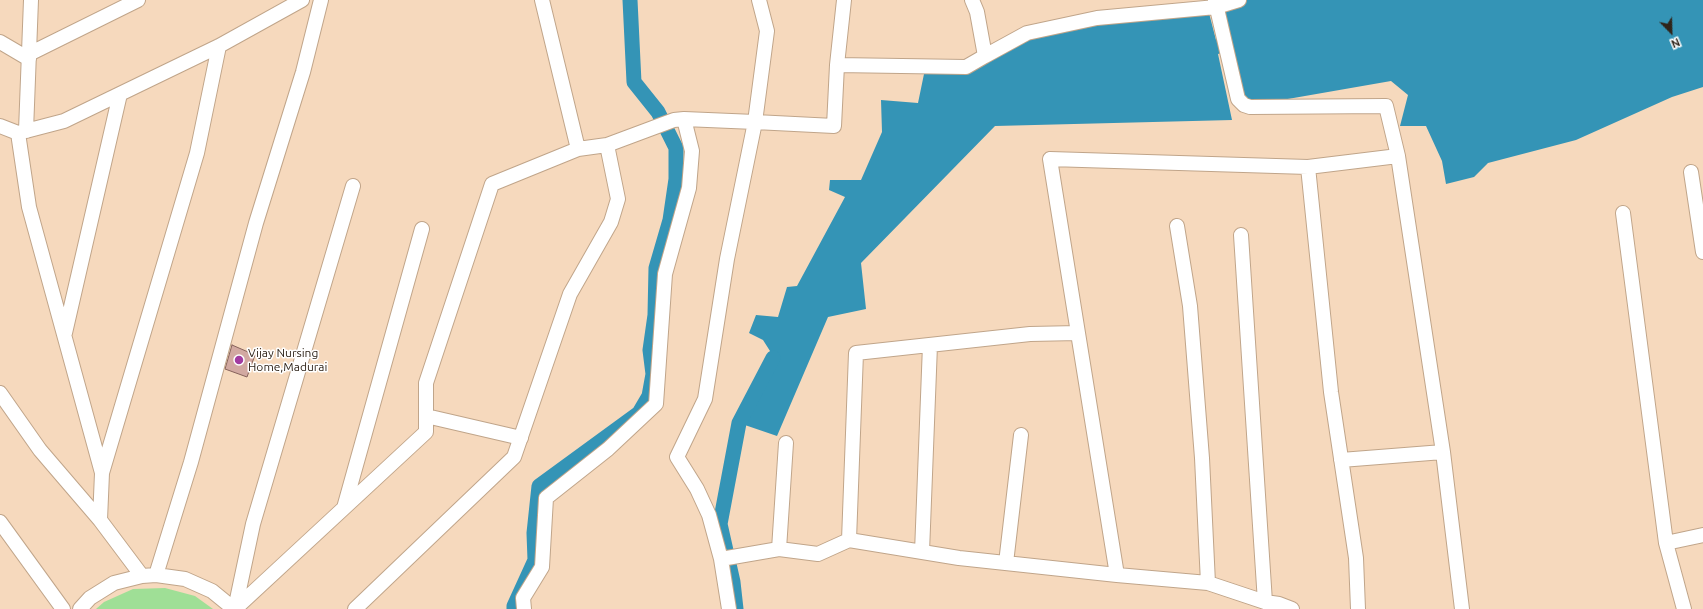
<!DOCTYPE html>
<html>
<head>
<meta charset="utf-8">
<style>
  body { margin:0 }
  #map { position:relative; width:1703px; height:609px; overflow:hidden; background:#f6d9bd; font-family:Ubuntu,sans-serif }
  canvas { display:block }
  .north { position:absolute; left:1651px; top:12px; width:40px; height:40px; -webkit-text-stroke:3px #fff; paint-order:stroke; rotate:157deg; font-size:11px; font-weight:700; line-height:16px; text-align:center; color:#2f241a }
  .north::after { content:''; display:block; margin:auto; width:14px; height:18px; background:#2f241a; clip-path:polygon(50% 0,100% 100%,50% 72%,0 100%) }
</style>
</head>
<body>
<div id="map">
<canvas width="1703" height="609"></canvas>
<div class="north">N</div>
</div>
<script>
const ctx = document.querySelector('canvas').getContext('2d');
ctx.lineJoin = 'round';
function fillPath(path, color) {
  ctx.fillStyle = color;
  ctx.fill(path, 'evenodd');
}
function shape(rows) {
  const path = new Path2D();
  for (const r of rows) {
    path.moveTo(r[0], r[1]);
    for (let i = 2; i < r.length; i += 2) path.lineTo(r[i], r[i + 1]);
  }
  return path;
}
function trace(path, color, width, dash) {
  ctx.strokeStyle = color;
  ctx.lineWidth = width;
  ctx.lineCap = dash ? 'butt' : 'round';
  ctx.setLineDash(dash || []);
  ctx.stroke(path);
}
function label(font, color, halo, rows, align = 'center') {
  ctx.font = font + ' Ubuntu,sans-serif';
  ctx.lineWidth = 3;
  ctx.setLineDash([]);
  ctx.textBaseline = 'middle';
  ctx.strokeStyle = halo;
  ctx.fillStyle = color;
  for (const [text, x, y, turn = 0] of rows) {
    ctx.save();
    ctx.translate(x, y);
    ctx.rotate((+turn || 0) * Math.PI / 180);
    ctx.textAlign = isNaN(turn) ? turn : align;
    if (halo) ctx.strokeText(text, 0, 0);
    ctx.fillText(text, 0, 0);
    ctx.restore();
  }
}
const green = shape([
  [165,588,195,596,213,609,96,609,104,602,133,589]
]);
const water = shape([
  [1246,0,1703,0,1703,87,1672,97,1576,140,1488,163,1474,177,1446,184,1442,161,1426,126,1400,126,1408,95,1391,81,1282,100,1248,101,1240,88,1229,51,1218,54,1232,120,995,126,861,263,866,309,828,317,777,436,739,423,764,377,770,351,763,340,749,333,756,315,778,317,787,287,797,286,845,197,829,190,830,180,861,180,882,132,881,100,918,103,924,74,967,73,1028,35,1103,21,1169,19,1209,13,1216,40,1226,36,1223,18,1228,5]
]);
const canal = shape([
  [514,609,514,606,535,560,534,533,539,486,639,413,649,396,653,374,650,350,655,315,656,268,670,220,676,179,676,148,658,112,634,82,630,0],
  [736,609,733,582,720,524,739,423,773,358]
]);
const building = shape([
  [232,345,255,355,247,377,225,369,232,345]
]);
const street = shape([
  [542,0,578,149],
  [1215,0,1238,99,1244,105,1250,107,1386,106,1398,156],
  [0,42,29,59],
  [29,54,138,0],
  [985,56,1027,33,1097,18,1216,7,1239,0],
  [837,65,966,67,985,56,977,12,972,0],
  [0,126,18,133],
  [26,131,31,0],
  [1308,167,1398,156,1443,452,1462,609],
  [1691,172,1703,252],
  [1623,213,1666,543,1703,535],
  [1177,226,1190,306,1202,458,1208,583],
  [1241,235,1265,602],
  [65,333,120,94],
  [1078,333,1050,159,1308,167,1331,392,1356,558,1358,609],
  [0,393,40,450,100,520],
  [426,416,521,438],
  [786,443,779,549,818,554,849,540,959,558,1117,575,1208,583,1265,602,1279,604,1292,609],
  [1341,460,1443,452],
  [102,473,197,153,219,46],
  [344,508,422,229],
  [0,522,63,609],
  [849,540,856,353,1030,334,1078,333,1117,575],
  [1666,543,1684,609],
  [922,552,930,345],
  [721,559,709,515,697,489,677,457,705,399,727,259,755,122,834,126,837,65,844,0],
  [1006,563,1021,435],
  [156,575,191,462,256,223,303,72,321,0],
  [142,576,100,520,102,473,29,207,18,133,64,121,219,46,302,0],
  [80,609,90,598,114,583,142,576,156,575,185,579,212,591,234,609],
  [235,609,426,432,426,383,492,184,578,149,607,145,674,120,684,119,755,122,767,31,759,0],
  [235,609,253,524,353,186],
  [355,609,514,457,570,294,611,222,618,199,607,145],
  [524,609,523,598,542,567,546,498,608,449,656,404,665,274,689,188,692,151,684,119],
  [729,609,721,559,779,549]
]);
const markers = [
  [239,360,5,"#a23ca1"]
];
const poiNames = [
  ["Vijay Nursing",248,353],
  ["Home,Madurai",248,367]
];
fillPath(green, '#9fdf96');
fillPath(water, '#3494b6');
trace(canal, '#3494b6', 15);
fillPath(building, '#d2a9a1');
trace(building, '#86625b', 1);
trace(street, '#c0a58a', 16);
trace(street, '#fff', 14);
for (const [x, y, r, color] of markers) {
  const dot = new Path2D();
  dot.arc(x, y, r, 0, 2 * Math.PI);
  ctx.fillStyle = color;
  ctx.fill(dot);
  trace(dot, '#fff', 1.5);
}
label('12px', '#2f241a', '#fff', poiNames, 'left');
</script>
</body>
</html>
